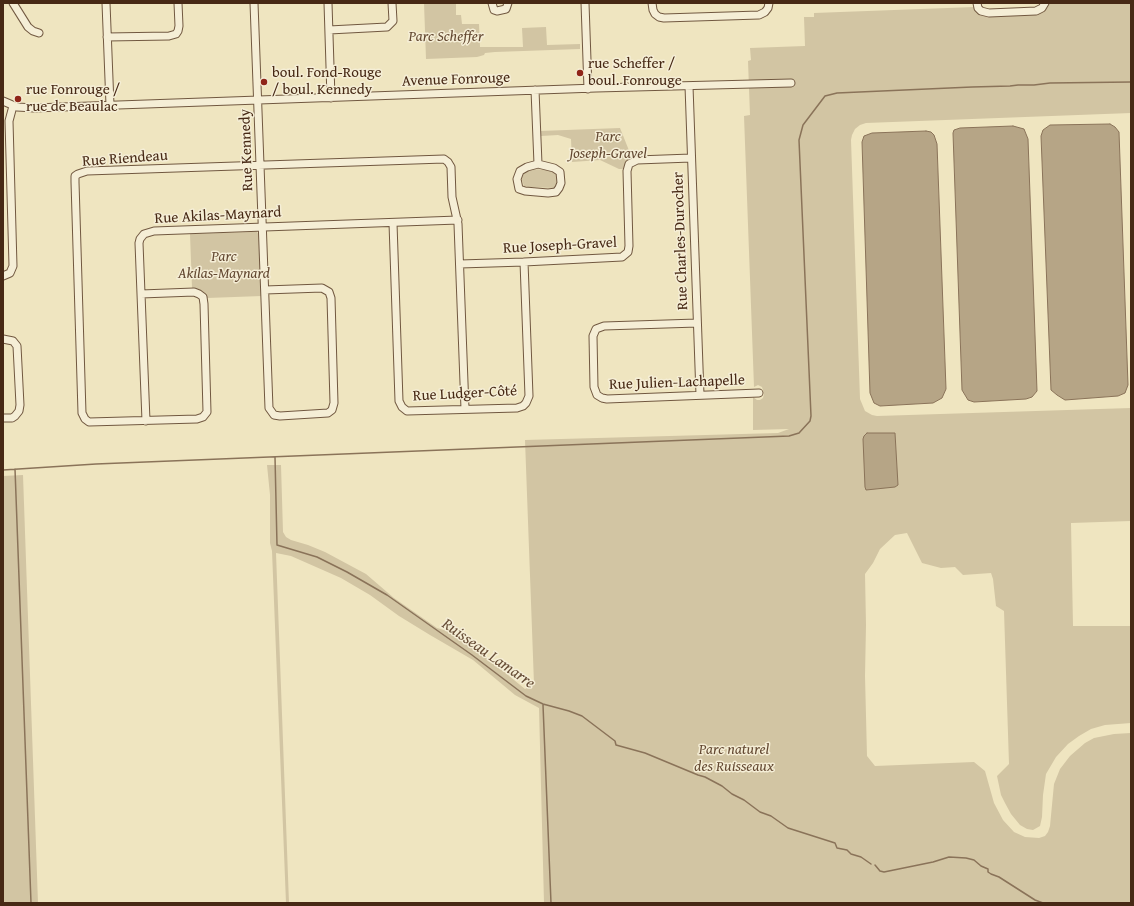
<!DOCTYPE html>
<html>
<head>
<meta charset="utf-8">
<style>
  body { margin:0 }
  #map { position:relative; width:1134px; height:906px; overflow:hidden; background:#efe5c0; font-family:"Gentium Book Plus",serif }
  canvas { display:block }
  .frame { position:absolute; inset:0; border:4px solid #472915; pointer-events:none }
</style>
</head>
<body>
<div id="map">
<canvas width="1134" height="906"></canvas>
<div class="frame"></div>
</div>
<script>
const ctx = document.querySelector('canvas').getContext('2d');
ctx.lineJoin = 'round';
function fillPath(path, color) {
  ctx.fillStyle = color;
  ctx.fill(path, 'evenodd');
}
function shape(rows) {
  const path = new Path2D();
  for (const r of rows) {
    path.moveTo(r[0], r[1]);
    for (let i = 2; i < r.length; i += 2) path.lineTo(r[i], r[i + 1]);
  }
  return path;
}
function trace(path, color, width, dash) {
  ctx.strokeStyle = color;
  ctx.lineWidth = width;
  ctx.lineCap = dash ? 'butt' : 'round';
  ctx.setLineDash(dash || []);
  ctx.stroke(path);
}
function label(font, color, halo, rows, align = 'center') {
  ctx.font = font + ' "Gentium Book Plus",serif';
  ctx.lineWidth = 3;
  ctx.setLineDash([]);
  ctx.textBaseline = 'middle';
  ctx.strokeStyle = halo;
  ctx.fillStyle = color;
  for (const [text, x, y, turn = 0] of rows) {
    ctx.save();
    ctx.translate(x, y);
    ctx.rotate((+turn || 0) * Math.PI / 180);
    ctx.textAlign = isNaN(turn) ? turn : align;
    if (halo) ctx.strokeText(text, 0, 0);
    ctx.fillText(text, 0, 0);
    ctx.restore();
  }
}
const green = shape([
  [424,3,460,3,456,3,456,15,461,15,462,24,479,24,480,47,523,47,522,28,546,27,547,45,580,44,580,49,495,52,485,53,484,55,477,57,426,59],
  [1082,3,1131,3,1131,113,866,123,860,125,855,129,852,135,851,140,860,399,865,411,872,415,877,416,1131,408,1131,521,1071,523,1073,626,1131,626,1131,723,1105,725,1091,729,1079,736,1068,744,1056,757,1046,774,1043,795,1042,817,1040,826,1033,830,1027,829,1020,825,1011,814,1005,803,1001,795,997,776,1009,764,1004,611,996,606,993,579,991,573,963,575,955,567,941,568,922,563,907,533,895,535,880,549,873,563,865,574,866,625,865,676,867,756,875,766,974,762,985,771,994,803,1003,820,1014,832,1025,837,1039,838,1045,836,1048,832,1050,826,1054,784,1060,769,1070,756,1085,743,1094,738,1114,734,1131,733,1131,903,544,903,539,708,515,695,473,660,430,635,399,616,370,595,341,578,291,556,276,553,289,903,286,903,272,551,270,543,270,495,267,465,281,465,283,532,286,537,291,540,308,545,325,552,366,574,394,598,437,628,451,632,465,640,525,689,534,684,525,440,778,433,789,429,753,430,753,397,757,400,760,400,763,398,764,394,762,387,758,385,754,387,744,116,750,115,748,61,751,60,750,48,805,46,804,17,814,17,814,13,974,7,978,13,988,17,1036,15,1044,12,1049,4],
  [620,128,632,158,626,162,623,169,619,169,600,160,572,162,571,139,558,135,541,136,540,131],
  [532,169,552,170,556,172,559,178,557,187,554,188,528,187,524,186,522,180,522,175,526,170],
  [252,232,257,232,259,235,262,296,207,298,202,291,192,288,190,234],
  [23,475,38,903,3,903,3,476]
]);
const water = shape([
  [1110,124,1115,127,1119,132,1128,385,1125,393,1118,396,1065,400,1057,395,1051,390,1041,136,1043,130,1050,125,1110,124],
  [1013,126,1024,129,1028,139,1037,391,1032,397,1026,399,974,402,968,400,962,390,953,133,954,130,960,128,1013,126],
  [926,131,931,132,934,135,937,144,946,389,942,398,933,403,880,406,874,403,870,393,862,142,864,136,872,133,926,131],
  [867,433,895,433,898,485,895,487,866,490,865,487,863,439,864,436,867,433]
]);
const stream = shape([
  [275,457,277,545,317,557,347,572,387,595,472,655,526,696,543,704,569,711,582,716,615,741,616,745,645,753,698,775,705,777,722,786,732,794,744,800,760,812,771,816,788,828,835,843,837,848,847,850,851,854,861,857,871,864],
  [15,469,31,903],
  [3,470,96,464,789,436,799,433,810,421,811,416,799,140,803,125,825,96,837,93,972,87,1010,86,1018,85,1034,85,1050,83,1131,82],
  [543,705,551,903],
  [875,865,880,871,884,872,933,862,949,857,966,858,974,860,981,866,988,869,988,872,991,874,999,877,1035,900,1043,903]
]);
const minor = shape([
  [13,3,28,27,33,31,39,33],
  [106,3,110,105],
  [254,3,269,408,274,415,280,416,328,413,332,410,334,403,331,298,329,292,322,288,265,290],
  [328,3,331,98],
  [492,3,494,10,497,11,506,9,508,3],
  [585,3,588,89],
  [652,3,653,10,655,14,659,17,664,18,759,15,765,12,768,8,769,3],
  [977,3,978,8,981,11,989,13,1036,11,1042,8,1045,3],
  [329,30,387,27,393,21,392,3],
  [107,37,169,36,176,34,178,31,179,26,178,3],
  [689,86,700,395],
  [535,90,538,164],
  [3,101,17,107,34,108,596,88,791,83],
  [538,164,554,168,560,172,561,183,559,188,556,192,548,193,525,191,519,189,517,179,520,171,527,167,538,164],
  [393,223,399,401,402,407,407,411,517,408,523,406,526,403,529,396,524,262],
  [460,264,524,262,622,257,628,252,629,246,627,171,629,164,637,160,691,158],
  [3,276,10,273,13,266,9,121,13,106],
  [141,294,194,292,199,294,203,297,204,304,207,412,203,417,197,419,89,422,85,419,82,413,75,182,75,176,78,174,87,171,444,159,448,162,451,167,452,197,458,224,465,409],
  [697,323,604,326,596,329,593,336,594,387,597,395,602,398,607,399,759,393],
  [3,339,13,341,17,346,20,405,19,411,15,416,12,418,3,418],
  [146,421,139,243,140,239,144,234,154,231,458,220]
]);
const markers = [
  [580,73,4,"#8f2418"],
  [264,82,4,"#8f2418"],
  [18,99,4,"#8f2418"]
];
const parkNames = [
  ["Parc Scheffer",446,37],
  ["Parc",608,137],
  ["Joseph-Gravel",608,154],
  ["Parc",224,257],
  ["Akilas-Maynard",224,274],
  ["Parc naturel",734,750],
  ["des Ruisseaux",734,767]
];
const poiNames = [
  ["rue Scheffer /",588,64],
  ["boul. Fonrouge",588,81],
  ["boul. Fond-Rouge",272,73],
  ["/ boul. Kennedy",272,90],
  ["rue Fonrouge /",26,90],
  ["rue de Beaulac",26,107]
];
const streetNames = [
  ["Avenue Fonrouge",456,80,-2],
  ["Rue Kennedy",247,150,-92],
  ["Rue Riendeau",125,159,-4],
  ["Rue Akilas-Maynard",218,216,-3],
  ["Rue Charles-Durocher",681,241,-92],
  ["Rue Joseph-Gravel",560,246,-3],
  ["Rue Julien-Lachapelle",677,383,-2],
  ["Rue Ludger-Côté",465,394,-3]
];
const waterNames = [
  ["Ruisseau Lamarre",488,654,35]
];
fillPath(green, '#d2c5a3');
fillPath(water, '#b6a586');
trace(water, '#8a7359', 1);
trace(stream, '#8a7359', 1.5);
trace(minor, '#715840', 9);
trace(minor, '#f5eed6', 7);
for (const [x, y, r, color] of markers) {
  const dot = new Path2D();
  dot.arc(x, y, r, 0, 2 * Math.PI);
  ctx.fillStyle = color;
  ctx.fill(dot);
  trace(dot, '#f5eed6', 1.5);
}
label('italic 15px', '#634831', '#f5eed6', parkNames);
label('15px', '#472915', '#f5eed6', poiNames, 'left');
label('15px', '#472915', '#f5eed6', streetNames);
label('italic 16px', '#684e37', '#f5eed6', waterNames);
</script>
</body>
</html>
